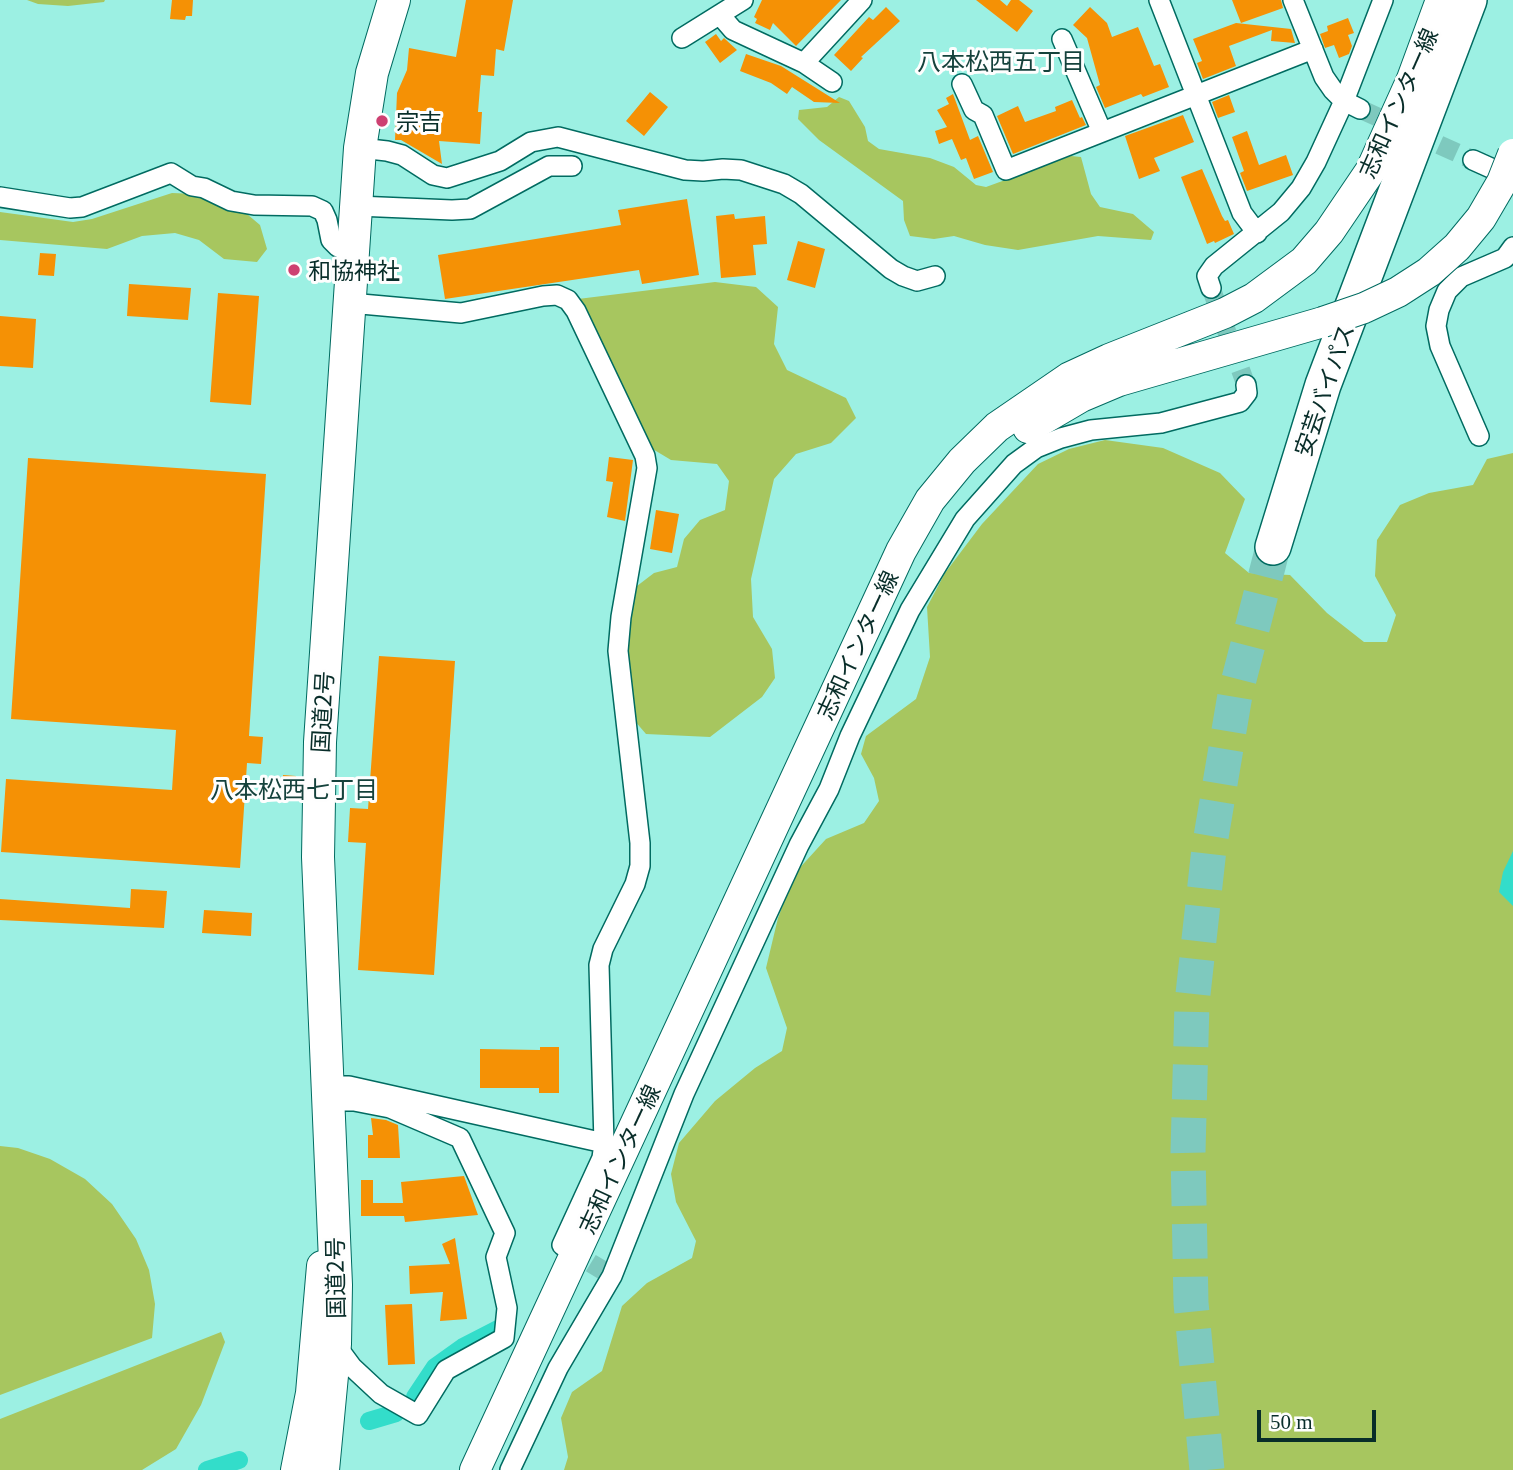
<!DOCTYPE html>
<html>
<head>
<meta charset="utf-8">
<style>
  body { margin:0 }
  #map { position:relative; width:1513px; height:1470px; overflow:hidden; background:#9cf0e3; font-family:Georgia,serif }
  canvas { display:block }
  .scale { position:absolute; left:1257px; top:1410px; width:119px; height:32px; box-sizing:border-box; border:4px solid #082d29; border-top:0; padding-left:9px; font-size:21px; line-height:24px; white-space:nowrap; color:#082d29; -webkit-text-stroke:5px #fefefe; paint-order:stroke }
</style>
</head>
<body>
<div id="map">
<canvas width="1513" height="1470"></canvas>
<div class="scale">50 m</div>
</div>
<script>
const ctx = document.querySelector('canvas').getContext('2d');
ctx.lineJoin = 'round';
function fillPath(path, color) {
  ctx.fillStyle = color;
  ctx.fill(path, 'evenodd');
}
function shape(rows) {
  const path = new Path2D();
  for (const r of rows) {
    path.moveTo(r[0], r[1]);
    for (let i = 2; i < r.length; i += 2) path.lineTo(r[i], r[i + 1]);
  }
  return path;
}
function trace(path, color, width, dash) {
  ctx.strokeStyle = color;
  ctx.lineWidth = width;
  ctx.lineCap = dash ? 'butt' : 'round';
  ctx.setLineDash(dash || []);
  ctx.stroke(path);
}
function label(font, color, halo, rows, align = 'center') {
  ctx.font = font + ' Georgia,"Noto Sans JP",serif';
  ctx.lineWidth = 6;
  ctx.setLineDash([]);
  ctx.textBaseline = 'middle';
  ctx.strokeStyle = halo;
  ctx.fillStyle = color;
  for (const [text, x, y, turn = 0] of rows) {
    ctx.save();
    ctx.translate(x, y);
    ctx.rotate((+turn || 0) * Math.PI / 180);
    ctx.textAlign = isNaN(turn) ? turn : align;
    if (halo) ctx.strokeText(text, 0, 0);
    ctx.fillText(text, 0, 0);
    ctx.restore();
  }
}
const green = shape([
  [27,0,105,0,104,2,68,6,38,4],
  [839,97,849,101,865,127,868,141,879,149,930,158,954,167,976,185,986,187,1071,156,1081,157,1091,194,1100,207,1133,214,1154,232,1151,240,1098,236,1018,250,985,245,954,236,934,239,910,236,904,220,903,201,819,140,798,119,799,110,827,107],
  [172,193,197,194,225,210,247,214,260,225,267,249,257,262,224,259,199,240,175,233,142,236,107,249,0,240,0,212,73,222,92,219],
  [715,282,756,287,778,307,774,344,787,370,846,398,856,418,831,443,796,454,774,479,751,579,753,617,772,649,775,678,762,697,710,737,646,734,634,720,625,649,637,586,654,573,677,567,684,539,700,520,725,510,729,481,717,464,671,460,651,448,578,299],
  [1105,440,1163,448,1220,473,1245,499,1225,553,1249,573,1290,575,1327,613,1364,642,1387,642,1396,615,1375,576,1377,540,1400,505,1429,493,1473,485,1487,459,1513,453,1513,1470,564,1470,568,1457,561,1418,572,1392,602,1371,622,1306,647,1283,692,1258,696,1241,676,1202,671,1174,679,1143,715,1101,755,1068,782,1051,787,1028,766,968,778,918,795,873,826,839,864,823,879,801,874,778,861,754,866,736,916,699,930,657,927,607,945,573,982,524,1038,464,1069,449],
  [0,1146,18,1148,50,1159,85,1179,112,1204,136,1239,149,1270,155,1304,152,1338,0,1395],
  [221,1332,225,1342,201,1405,176,1449,142,1470,0,1470,0,1419]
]);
const water = shape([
  [1513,851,1513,906,1499,892,1503,872]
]);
const canal = shape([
  [415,1397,435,1367,463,1347,498,1329],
  [369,1421,396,1413],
  [207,1470,239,1460]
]);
const building = shape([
  [172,0,193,0,192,16,186,16,185,20,170,19],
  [466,0,513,0,504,51,496,49,494,76,481,75,478,112,482,112,480,144,439,141,442,164,401,140,395,140,397,93,407,70,409,48,456,57],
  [762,0,841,0,796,46,773,23,770,30,755,23,757,19,754,17],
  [976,0,1000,0,1007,6,1011,0,1019,0,1033,11,1017,32],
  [1232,0,1281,0,1283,8,1241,23],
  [886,7,900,21,861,57,863,58,851,71,834,55,869,17,873,20],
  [1090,7,1107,23,1112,37,1138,27,1154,66,1160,64,1169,87,1143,97,1141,94,1105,108,1096,87,1100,85,1087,38,1073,25],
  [1348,18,1354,33,1348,35,1352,46,1349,54,1339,58,1334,45,1325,48,1320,34,1328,31,1327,26],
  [1236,23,1291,29,1295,43,1271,41,1272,30,1229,46,1236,66,1203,79,1197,63,1202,61,1193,39],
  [716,34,721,41,724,38,737,50,720,63,705,42],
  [746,54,781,66,840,103,814,102,792,87,787,94,771,83,740,71],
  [650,92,668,107,644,136,626,121],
  [953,94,970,140,978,136,993,172,974,179,966,158,961,160,952,139,939,144,935,131,947,127,937,110,949,104,946,98],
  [1229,95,1235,112,1218,118,1212,102],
  [1072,100,1080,118,1082,117,1086,125,1013,154,997,116,1018,106,1025,122,1056,111,1055,107],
  [1183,115,1194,142,1154,158,1160,171,1139,179,1125,136],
  [1247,131,1259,165,1286,155,1293,175,1247,191,1240,173,1244,171,1232,137],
  [1202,169,1222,216,1225,221,1228,220,1234,234,1215,243,1214,241,1207,244,1181,177],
  [687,199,699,275,642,284,639,270,445,299,438,255,621,225,618,210],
  [734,214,735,219,765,216,767,244,753,245,756,275,721,278,716,216],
  [798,241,825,249,815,288,787,280],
  [40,253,56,254,54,276,38,275],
  [129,284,191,288,188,320,127,316],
  [218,293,259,296,251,405,210,402],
  [0,316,36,319,33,368,0,366],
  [609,457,633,460,625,521,607,517,613,482,606,481],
  [28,458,266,474,249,736,263,737,261,764,247,763,240,868,1,852,6,779,172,790,176,730,11,719],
  [656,510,679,514,672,553,650,549],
  [379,656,455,661,434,975,358,970,366,843,348,842,350,808,368,809],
  [283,775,296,776,295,788,282,787],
  [131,889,167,891,164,928,0,920,0,899,130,908],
  [204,910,252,913,251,936,202,933],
  [540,1047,559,1047,559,1093,539,1093,539,1088,480,1088,480,1049,540,1050],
  [371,1118,386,1120,398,1125,400,1158,368,1158,368,1135,373,1135],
  [464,1176,478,1215,405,1222,404,1216,361,1216,361,1180,373,1180,373,1203,403,1203,401,1182],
  [455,1238,467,1319,440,1321,443,1292,410,1294,409,1266,450,1264,442,1244],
  [412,1304,415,1364,388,1365,385,1305]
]);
const minorTunnel = shape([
  [1360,109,1473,160],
  [1211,288,1246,385],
  [566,1248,604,1271]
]);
const motorwayTunnel = shape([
  [1207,1470,1191,1303,1188,1152,1192,1003,1209,849,1235,695,1273,547]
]);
const minor = shape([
  [1159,0,1242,213,1257,233],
  [1293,0,1324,77,1333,90,1344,101,1360,109],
  [720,15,733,30,804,63,832,82],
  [682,38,743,0],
  [1062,39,1102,132],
  [804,63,862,0],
  [962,84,974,110,983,115,1006,170,1313,49],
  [360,148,387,151,402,155,433,175,447,178,500,161,531,142,558,137,685,170,703,171,723,169,741,170,784,184,801,194,891,269,903,276,917,281,935,276],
  [1473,160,1513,178],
  [0,197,70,208,82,207,171,173,192,186,204,188,231,201,254,205,312,206,323,211,327,220,331,240,338,247,354,249],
  [357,206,452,210,470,209,549,166,572,166],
  [1211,288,1207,276,1214,266,1281,212,1301,188,1316,162,1344,101,1383,0],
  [350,303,461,313,543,296,557,295,568,300,576,311,645,456,647,468,621,617,618,651,640,843,640,866,635,884,603,949,599,965,604,1143,602,1158,562,1245,565,1247],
  [1479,436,1440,346,1436,326,1439,310,1447,291,1461,277,1505,258,1513,247],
  [327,1086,349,1086,604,1143],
  [328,1101,354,1101,390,1108,460,1138,505,1233,496,1257,507,1308,504,1338,446,1370,418,1415,381,1394,352,1367,335,1344],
  [510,1470,558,1368,612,1276,684,1094,799,845,829,789,850,736,910,610,965,519,1014,464,1036,448,1061,438,1091,430,1161,423,1240,402,1247,393,1246,385]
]);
const primary = shape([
  [1028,428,1081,397,1119,381,1323,322],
  [296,1470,311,1393,322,1266],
  [475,1470,901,551,930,500,962,461,997,427,1070,377,1109,359,1225,313,1254,298,1304,261,1329,232,1371,170,1412,79,1441,0]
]);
const trunk = shape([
  [323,1470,335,1344,336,1285,318,857,320,742,360,148,372,73,394,0]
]);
const motorway = shape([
  [1273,547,1323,385,1469,0]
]);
const primaryBridge = shape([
  [1323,322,1364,308,1398,292,1429,272,1457,247,1481,218,1502,182,1513,154]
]);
const markers = [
  [382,121,7,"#cd4071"],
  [294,270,7,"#cd4071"]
];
const streetNames = [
  ["志和インター線",1398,103,-66],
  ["安芸バイパス",1324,390,-71],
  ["志和インター線",857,645,-65],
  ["国道2号",322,712,-87],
  ["志和インター線",619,1159,-65],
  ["国道2号",335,1278,-91]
];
const poiNames = [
  ["宗吉",396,121],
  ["和協神社",308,270]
];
const neighbourhoodNames = [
  ["八本松西五丁目",1001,61],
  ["八本松西七丁目",294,789]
];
fillPath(green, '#a7c65f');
fillPath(water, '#33ddca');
trace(canal, '#33ddca', 18);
fillPath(building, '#f59105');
trace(minorTunnel, '#7ec9be', 19, [19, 10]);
trace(motorwayTunnel, '#7ec9be', 35, [35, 18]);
trace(minor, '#016b61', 22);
trace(primary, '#016b61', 32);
trace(trunk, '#016b61', 34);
trace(motorway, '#016b61', 38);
trace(minor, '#fff', 19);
trace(primary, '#fff', 30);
trace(trunk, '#fff', 32);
trace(motorway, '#fff', 35);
trace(primaryBridge, '#016b61', 32, []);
trace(primaryBridge, '#fff', 30);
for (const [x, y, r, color] of markers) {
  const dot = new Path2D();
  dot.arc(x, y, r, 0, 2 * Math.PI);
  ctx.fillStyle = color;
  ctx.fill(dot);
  trace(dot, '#fefefe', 2.5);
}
label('23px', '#082d29', '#fefefe', streetNames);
label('23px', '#082d29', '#fefefe', poiNames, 'left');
label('24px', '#15423c', '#fefefe', neighbourhoodNames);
</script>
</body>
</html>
